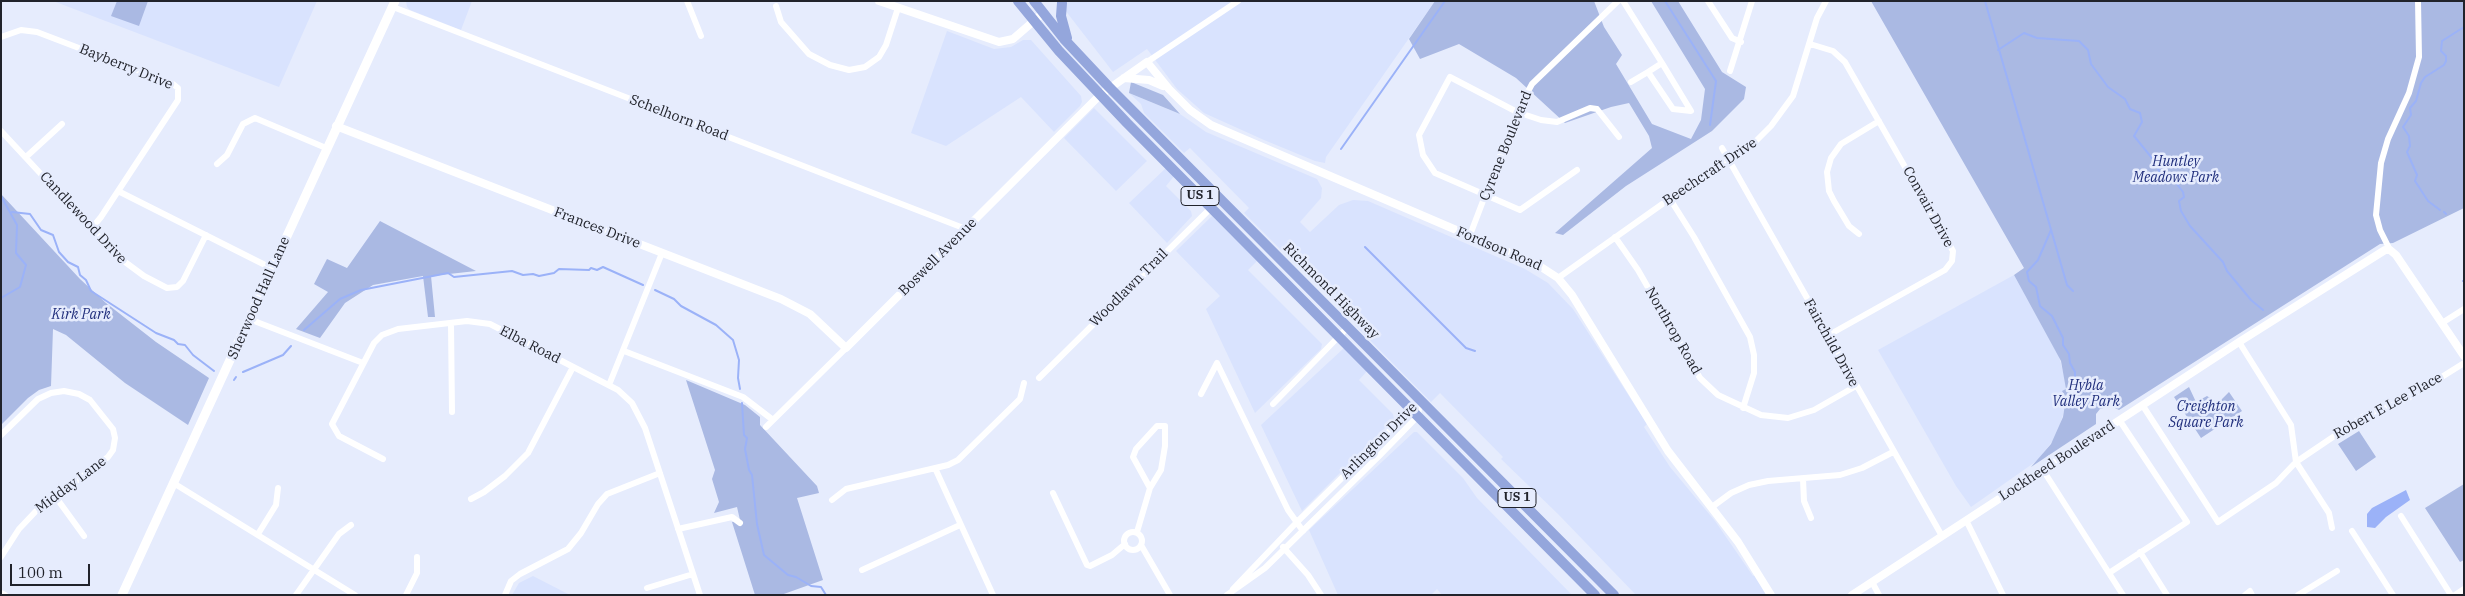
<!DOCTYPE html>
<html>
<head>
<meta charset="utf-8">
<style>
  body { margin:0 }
  #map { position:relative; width:2465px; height:596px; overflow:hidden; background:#e6ecfd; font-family:"IBM Plex Serif",serif }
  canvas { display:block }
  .frame { position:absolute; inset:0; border:2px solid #21232b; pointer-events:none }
  .scale { position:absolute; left:10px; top:564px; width:80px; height:22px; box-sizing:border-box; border:2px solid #21232b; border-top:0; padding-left:6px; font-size:15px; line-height:18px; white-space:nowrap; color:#21232b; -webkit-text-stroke:4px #e6ecfd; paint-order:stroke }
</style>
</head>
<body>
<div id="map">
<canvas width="2465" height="596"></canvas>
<div class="frame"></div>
<div class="scale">100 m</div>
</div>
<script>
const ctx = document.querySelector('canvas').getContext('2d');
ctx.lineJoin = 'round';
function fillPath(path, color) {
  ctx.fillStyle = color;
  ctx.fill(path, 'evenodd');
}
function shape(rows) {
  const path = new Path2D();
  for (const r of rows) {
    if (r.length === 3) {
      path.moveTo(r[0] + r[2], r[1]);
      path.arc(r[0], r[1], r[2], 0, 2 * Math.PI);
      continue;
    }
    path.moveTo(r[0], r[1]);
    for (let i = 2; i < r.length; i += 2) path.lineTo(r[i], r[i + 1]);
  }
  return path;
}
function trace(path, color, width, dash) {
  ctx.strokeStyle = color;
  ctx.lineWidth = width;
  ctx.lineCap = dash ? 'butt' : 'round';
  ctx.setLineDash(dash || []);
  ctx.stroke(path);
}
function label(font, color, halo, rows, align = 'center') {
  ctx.font = font + ' "IBM Plex Serif",serif';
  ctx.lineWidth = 5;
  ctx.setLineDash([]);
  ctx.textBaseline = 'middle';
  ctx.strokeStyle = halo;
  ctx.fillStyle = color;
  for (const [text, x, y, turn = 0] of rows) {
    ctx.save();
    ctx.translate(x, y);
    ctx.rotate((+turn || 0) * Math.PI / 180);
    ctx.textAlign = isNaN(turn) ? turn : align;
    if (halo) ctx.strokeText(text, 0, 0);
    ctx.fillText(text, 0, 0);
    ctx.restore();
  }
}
const built = shape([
  [53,1,317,1,279,87],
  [406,1,472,1,461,30,410,10,407,7],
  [1058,1,1435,1,1326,157,1325,163,1315,161,1264,140,1204,113,1177,89,1147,49,1113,72],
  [947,31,994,49,1011,47,1023,40,1031,40,1081,96,1082,102,1080,106,1054,132,1021,97,946,146,911,133],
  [1129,93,1180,114,1206,132,1317,179,1322,188,1321,198,1300,222,1310,232,1339,205,1353,200,1368,201,1525,269,1548,283,1573,309,1647,424,1644,427,1670,467,1715,521,1753,576,1755,575,1766,595,1636,595,1558,514,1501,459,1503,457,1440,393,1431,402,1355,325,1361,318,1296,253,1295,248,1286,255,1244,213,1249,208,1190,148,1184,153,1144,113,1141,104],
  [1094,108,1147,161,1116,191,1064,138],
  [1167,167,1175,175,1166,186,1191,211,1192,216,1167,243,1129,203],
  [1212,216,1257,261,1248,270,1322,344,1321,349,1255,413,1206,309,1220,296,1176,251],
  [2014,275,2059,356,2066,383,2065,408,2057,435,2038,460,1971,507,1956,486,1878,350],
  [1344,348,1368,370,1359,380,1393,414,1394,419,1302,511,1261,425],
  [1414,432,1417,432,1463,478,1477,498,1572,595,1442,595,1437,589,1431,595,1338,595,1309,530],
  [533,576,570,595,512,595,519,583]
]);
const green = shape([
  [117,1,148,1,139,26,111,16],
  [1435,1,1594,1,1604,27,1622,55,1616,64,1652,124,1691,139,1701,120,1705,89,1651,1,1678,1,1722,72,1746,87,1744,99,1712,131,1626,186,1563,235,1555,233,1652,148,1649,136,1629,103,1611,107,1565,123,1516,78,1459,44,1420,59,1409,39],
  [1871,1,2464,1,2464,208,2393,243,2380,244,2119,410,2111,406,2100,409,2096,414,2096,424,2031,467,2051,444,2063,417,2066,398,2062,391,2066,389,2061,361,2014,275,2024,268],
  [1131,82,1163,95,1180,114,1129,93],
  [1,194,80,279,106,303,156,342,209,378,188,425,125,383,66,335,53,329,51,386,39,390,28,398,1,425],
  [380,221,476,271,431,276,435,317,428,317,423,276,373,285,345,303,320,338,296,329,328,292,314,284,327,259,347,268],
  [686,380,745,405,760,417,760,425,817,486,819,493,797,498,823,580,781,595,755,595,732,522,740,520,737,507,714,513,719,502,712,479,715,470],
  [2189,387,2196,402,2207,396,2218,403,2229,392,2242,411,2201,438,2174,397],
  [2359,431,2376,457,2356,471,2338,444],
  [2464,484,2464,560,2460,562,2425,508]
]);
const water = shape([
  [2406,490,2410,500,2386,517,2375,528,2367,527,2367,514,2372,508]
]);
const stream = shape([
  [1665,1,1716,81,1710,125],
  [1985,1,2067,285,2073,291],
  [1998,50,2024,33,2037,38,2079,41,2088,50,2091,64,2108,87,2125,99,2130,109,2140,113,2142,122,2134,136,2156,163,2162,179,2165,183,2173,179,2183,192,2184,197,2179,201,2181,211,2190,226,2223,262,2227,271,2251,300,2263,310],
  [1341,149,1445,1],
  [1,196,17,225,16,253,26,265,20,287,1,298],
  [2440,210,2428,201,2415,181,2417,175,2407,152,2410,146,2409,136,2403,127,2411,115,2410,108,2416,101,2421,83,2425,77,2444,65,2446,61,2446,56,2441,51,2442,41,2464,27],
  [12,212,30,214,41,230,53,235,59,252,68,262,78,267,80,275,86,280,91,291,156,333,174,340,178,344,185,345,193,355,214,371],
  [2444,212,2446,214],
  [2051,230,2038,260,2027,272,2029,281,2036,287,2040,306,2052,316,2063,338,2063,345,2069,354,2070,363,2075,372,2075,382,2070,385],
  [1365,247,1466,348,1475,351],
  [2463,281,2464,281],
  [655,290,674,299,681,306,716,325,733,340,739,360,738,378,740,389],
  [304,330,340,299,361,290,448,273,454,277,512,271,523,275,533,274,539,276,554,273,559,269,589,270,591,268,597,270,603,267,643,285],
  [243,372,283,355,291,346],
  [234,380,236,377],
  [742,403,744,435,747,438,745,449,749,470,752,475,757,524,764,555,788,575,796,577,811,586,821,587,826,595]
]);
const minor = shape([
  [687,1,701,36],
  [1623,1,1662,63],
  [1708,1,1732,38,1741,42],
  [776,6,781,22,809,54,830,65,849,70,865,67,879,57,886,45,898,8],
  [393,7,966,229],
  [1,37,21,30,37,32,173,84,178,88,178,100,101,217,92,228],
  [1810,44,1833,51,1845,62,1953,251,1952,261,1945,270,1827,336],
  [1147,62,1238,1],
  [1730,71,1752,1],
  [1631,82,1648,72,1662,63,1691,111,1673,109,1648,72],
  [1,131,117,256,144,276,167,288,177,287,183,281,206,235],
  [1722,148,1942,536],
  [26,157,62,124],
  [217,164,227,155,243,124,255,118,326,148],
  [1577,170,1520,210,1435,173,1423,155,1419,135,1450,77,1517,112,1541,120,1557,122,1590,108,1597,109,1619,137],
  [118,191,271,268],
  [1670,199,1694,237,1750,337,1754,355,1754,373,1743,408],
  [1859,234,1849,226,1834,201,1829,191,1827,172,1831,158,1841,144,1879,121],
  [1470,235,1517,112,1532,84,1618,1],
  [1615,237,1638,270,1700,378,1718,395,1761,415,1788,418,1814,410,1856,386],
  [2390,250,2380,230,2376,215,2381,163,2388,139,2409,93,2419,57,2418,1],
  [1558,278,1706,173,1750,147,1771,126,1793,96,1817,18,1826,1],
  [249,319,363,363],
  [2442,323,2464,309],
  [451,324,452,412],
  [2239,342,2291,425,2296,462,2329,513,2332,528],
  [624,351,743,397,773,420],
  [1039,378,1220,199],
  [609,385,662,253],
  [1201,394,1217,363,1288,510,1303,531],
  [1273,404,1348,327],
  [2143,406,2218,522,2276,483,2296,462,2364,416,2405,400,2464,363],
  [766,427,846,348],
  [1,435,38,399,51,393,64,391,79,394,90,400,113,429,115,438,113,450,108,457,37,510,19,529,1,557],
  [383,459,339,436,332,424,374,343,382,335,398,329,467,321,490,324,618,390,632,403,645,428,700,595],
  [935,468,993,595],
  [2043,470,2123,595],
  [1803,479,1804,501,1811,518],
  [175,484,355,595],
  [1053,493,1087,565,1090,566,1112,555,1125,544],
  [55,496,84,536],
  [471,499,484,492,505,476,528,453,573,367],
  [832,500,846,489,948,465,958,460,1020,399,1024,383],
  [1712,507,1731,493,1749,485,1768,481,1840,475,1862,468,1893,452],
  [2401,516,2451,595],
  [1966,520,2003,595],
  [678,529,732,517,740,523],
  [2352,531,2393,595],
  [1137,532,1150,488,1161,470,1165,446,1165,426,1157,426,1136,449,1133,457,1150,488],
  [1133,541,9],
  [258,534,276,505,278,488],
  [1141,545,1170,595],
  [1283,547,1308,575,1321,595],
  [2140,552,2167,595],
  [862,570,960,525],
  [2109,573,2187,522,2120,421],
  [1872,582,1879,595],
  [647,588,693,574],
  [1233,589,1296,523,1413,408],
  [1,593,5,595],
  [296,595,339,534,351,525],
  [406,595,417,573,417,557],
  [505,595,511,581,520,574,568,549,581,533,598,504,607,494,660,473],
  [1227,595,1265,568,1380,455,1418,416,1420,400],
  [2245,595,2250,591,2252,595],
  [2298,595,2337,571],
  [2455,595,2464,589]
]);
const tertiary = shape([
  [879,1,999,42,1013,39,1043,13],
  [1124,78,1149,80,1163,86],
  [336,126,781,299,810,314,846,348,1100,95,1147,62,1169,89,1190,110,1211,125,1538,265,1558,278,1572,295,1668,451,1738,542,1771,595],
  [1852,595,2239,342,2385,250,2390,250,2396,255,2464,356]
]);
const secondary = shape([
  [122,595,395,1]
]);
const trunk = shape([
  [1018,1,1059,51,1127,123,1595,595],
  [1034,1,1064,39,1109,87,1614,595],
  [1062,3,1061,16,1067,38]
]);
const shields = [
  [1200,196,38],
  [1517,498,38]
];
const shieldNames = [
  ["US 1",1200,196],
  ["US 1",1517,498]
];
const streetNames = [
  ["Bayberry Drive",126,67,22],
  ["Schelhorn Road",679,118,21],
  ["Cyrene Boulevard",1506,146,-68],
  ["Beechcraft Drive",1710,172,-34],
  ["Convair Drive",1928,207,61],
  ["Candlewood Drive",83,218,47],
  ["Frances Drive",597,228,21],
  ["Fordson Road",1499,249,23],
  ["Boswell Avenue",938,257,-45],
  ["Woodlawn Trail",1129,288,-45],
  ["Richmond Highway",1331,291,45],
  ["Sherwood Hall Lane",259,298,-66],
  ["Northrop Road",1673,331,60],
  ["Fairchild Drive",1831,343,61],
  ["Elba Road",530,345,27],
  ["Robert E Lee Place",2388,406,-29],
  ["Arlington Drive",1379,441,-45],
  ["Lockheed Boulevard",2057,461,-33],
  ["Midday Lane",71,485,-37]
];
const parkNames = [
  ["Huntley",2176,162],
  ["Meadows Park",2176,178],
  ["Kirk Park",81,315],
  ["Hybla",2086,386],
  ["Valley Park",2086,402],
  ["Creighton",2206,407],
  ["Square Park",2206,423]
];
fillPath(built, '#d9e3fe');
fillPath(green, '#aab9e3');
fillPath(water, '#9bb2f8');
trace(stream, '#9bb2f8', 2);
trace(minor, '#fff', 6);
trace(tertiary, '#fff', 8);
trace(secondary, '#fff', 9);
trace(trunk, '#94a6dc', 10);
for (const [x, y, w] of shields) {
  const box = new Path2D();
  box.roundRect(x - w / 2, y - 9.5, w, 19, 4);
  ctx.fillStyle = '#e6ecfd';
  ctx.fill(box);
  trace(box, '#21232b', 1);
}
label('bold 12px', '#21232b', null, shieldNames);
label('14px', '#21232b', '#e6ecfd', streetNames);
label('italic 14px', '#202e7c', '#e6ecfd', parkNames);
</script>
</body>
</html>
